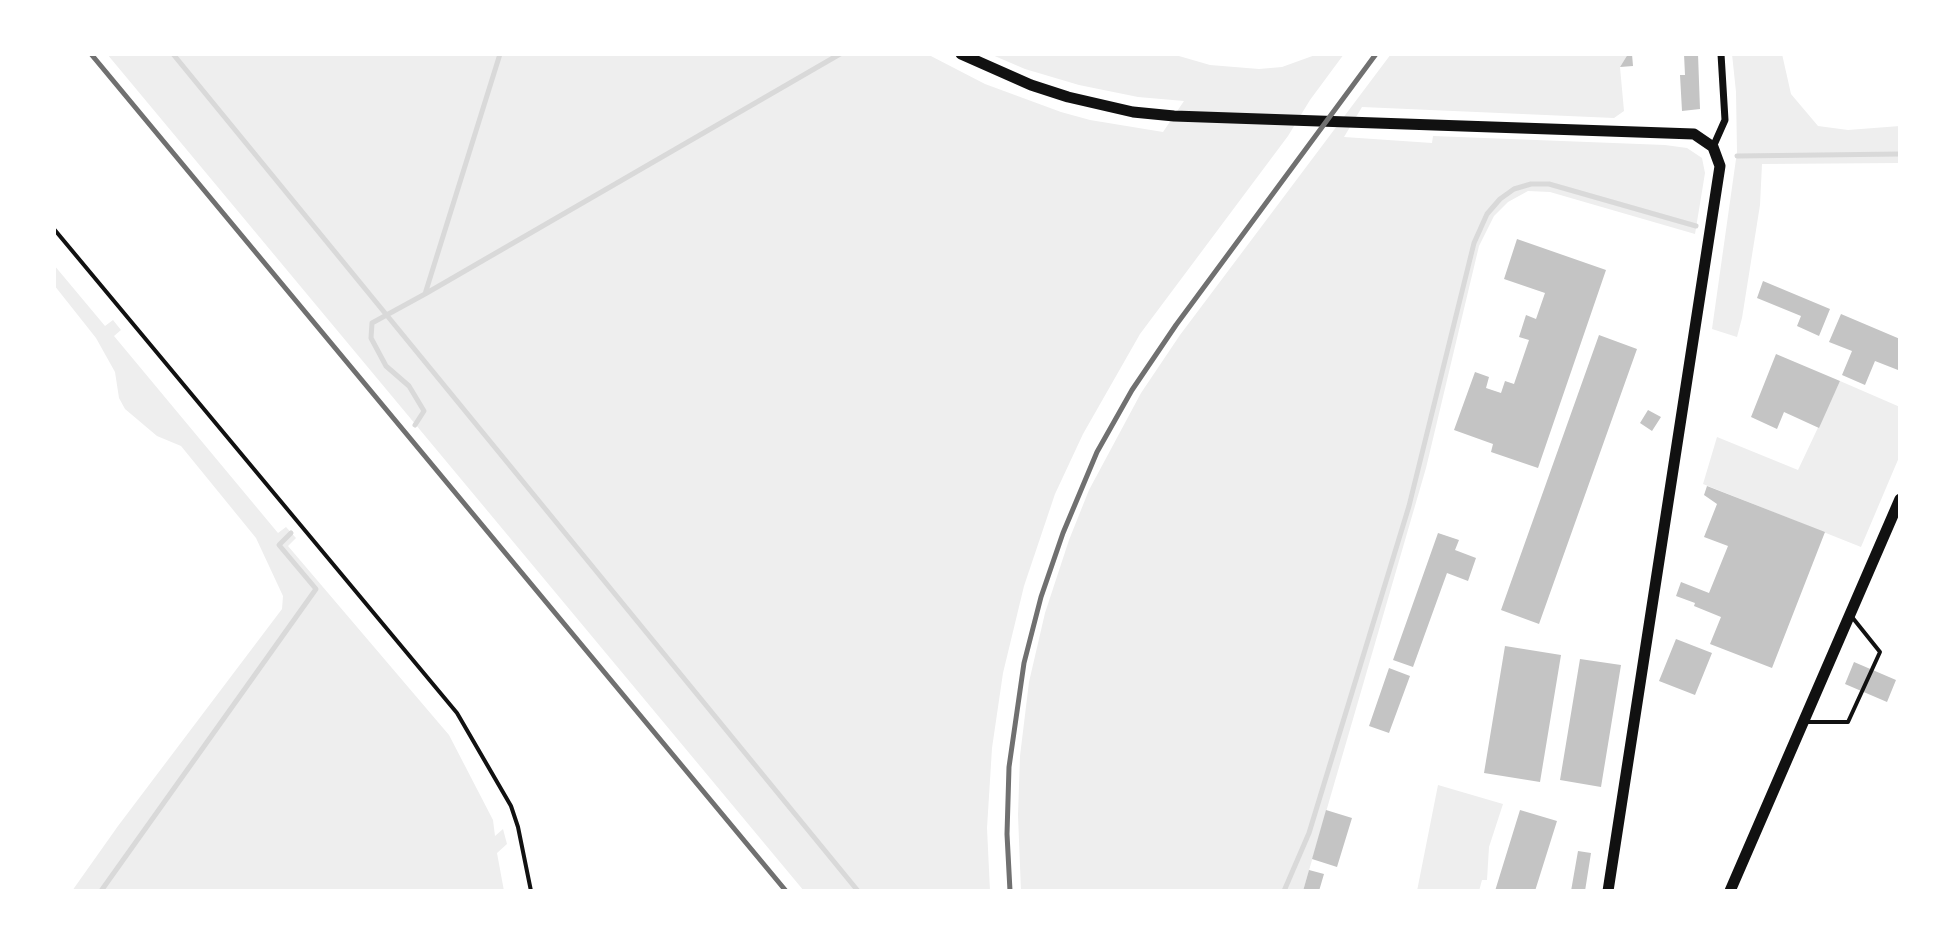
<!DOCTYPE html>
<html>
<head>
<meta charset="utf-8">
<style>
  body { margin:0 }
  #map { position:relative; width:1954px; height:945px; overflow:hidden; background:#fff; font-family:"Titillium Web",sans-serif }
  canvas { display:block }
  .frame { position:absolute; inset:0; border:56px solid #fff; pointer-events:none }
</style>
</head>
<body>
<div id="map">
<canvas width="1954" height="945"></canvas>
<div class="frame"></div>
</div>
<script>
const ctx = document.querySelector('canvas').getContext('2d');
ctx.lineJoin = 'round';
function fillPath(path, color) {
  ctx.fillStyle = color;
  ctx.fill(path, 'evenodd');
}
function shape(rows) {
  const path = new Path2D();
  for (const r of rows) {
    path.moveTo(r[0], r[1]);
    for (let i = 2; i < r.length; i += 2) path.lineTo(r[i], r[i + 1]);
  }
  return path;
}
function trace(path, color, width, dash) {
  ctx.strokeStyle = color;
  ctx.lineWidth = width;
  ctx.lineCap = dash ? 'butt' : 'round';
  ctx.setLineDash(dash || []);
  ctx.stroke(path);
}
const green = shape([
  [107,54,927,54,985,84,1061,112,1090,120,1163,132,1184,101,1138,97,1079,85,1025,69,990,54,1172,54,1210,65,1259,69,1282,67,1318,54,1344,54,1310,100,1288,136,1140,334,1083,434,1055,494,1024,586,1003,673,992,748,987,828,990,891,804,891],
  [1391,54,1628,54,1620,67,1624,111,1614,118,1362,107,1344,137,1432,143,1433,136,1665,145,1687,148,1702,158,1705,173,1695,234,1550,192,1528,191,1508,202,1494,216,1479,246,1426,468,1303,891,1021,891,1018,815,1020,756,1029,682,1045,613,1069,540,1089,490,1141,393,1180,335],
  [1732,54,1782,54,1791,94,1818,126,1848,130,1900,126,1900,163,1762,164,1760,205,1742,318,1737,337,1712,329,1737,152,1736,92],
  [54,265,105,326,113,320,121,330,114,336,278,533,286,527,296,538,288,546,449,735,493,820,495,836,503,829,507,844,497,853,504,891,72,891,118,826,282,609,283,596,256,538,181,446,157,436,125,409,119,398,115,372,96,338,54,285],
  [1840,381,1900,407,1900,455,1861,547,1703,484,1717,437,1798,470],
  [1438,785,1503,804,1489,847,1487,880,1482,880,1479,891,1417,891]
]);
const stream = shape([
  [173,54,858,891],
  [1737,156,1900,154],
  [425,294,840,54],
  [415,425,424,411,409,386,386,366,371,338,372,323,425,294,500,54],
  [101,891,316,589,279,545,291,533],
  [1284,891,1309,833,1409,506,1474,243,1487,214,1500,199,1514,189,1531,184,1549,184,1696,226]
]);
const building = shape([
  [1628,54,1632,54,1633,66,1620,67],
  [1684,54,1698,54,1700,109,1682,111,1680,75,1685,75],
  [1517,239,1606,270,1538,468,1491,452,1493,444,1454,430,1475,372,1489,377,1486,388,1501,393,1505,381,1514,384,1529,340,1519,337,1526,315,1536,319,1545,293,1504,279],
  [1763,281,1830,309,1819,336,1797,326,1801,316,1757,298],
  [1841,314,1900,339,1898,370,1875,361,1865,385,1842,375,1852,351,1829,342],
  [1599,335,1637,349,1539,624,1501,610],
  [1776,354,1840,381,1819,428,1784,412,1777,429,1751,417],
  [1648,410,1661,417,1652,431,1640,423],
  [1707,486,1825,532,1772,668,1710,644,1721,617,1694,606,1695,603,1676,596,1681,582,1709,593,1728,546,1704,537,1717,504,1704,495],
  [1438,533,1459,540,1455,550,1476,558,1468,581,1447,573,1413,667,1393,660],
  [1676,639,1712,653,1695,695,1659,681],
  [1505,646,1561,655,1540,782,1484,773],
  [1580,659,1621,665,1601,787,1560,780],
  [1854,662,1896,680,1887,702,1845,684],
  [1389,668,1410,676,1389,733,1369,726],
  [1326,810,1352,818,1337,867,1312,859],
  [1520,810,1557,821,1535,891,1495,891],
  [1578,851,1591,853,1585,891,1571,891],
  [1309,870,1324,874,1319,891,1303,891]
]);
const service = shape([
  [54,229,457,713,511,806,518,827,531,891],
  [1807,722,1848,722,1880,652,1852,617]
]);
const minor = shape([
  [1713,147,1725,120,1721,54]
]);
const primary = shape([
  [961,54,1031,85,1068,97,1133,112,1174,116,1694,134,1713,147,1720,166,1608,891],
  [1730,891,1900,499]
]);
const rail = shape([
  [91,54,786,891],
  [1010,891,1007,834,1009,767,1024,663,1041,597,1063,533,1097,452,1132,390,1176,325,1376,54]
]);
fillPath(green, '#eee');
trace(stream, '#d9d9d9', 5);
fillPath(building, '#c4c4c4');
trace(service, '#111', 4);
trace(minor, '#111', 7);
trace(primary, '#111', 11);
trace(rail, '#707070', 5);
</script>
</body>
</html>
